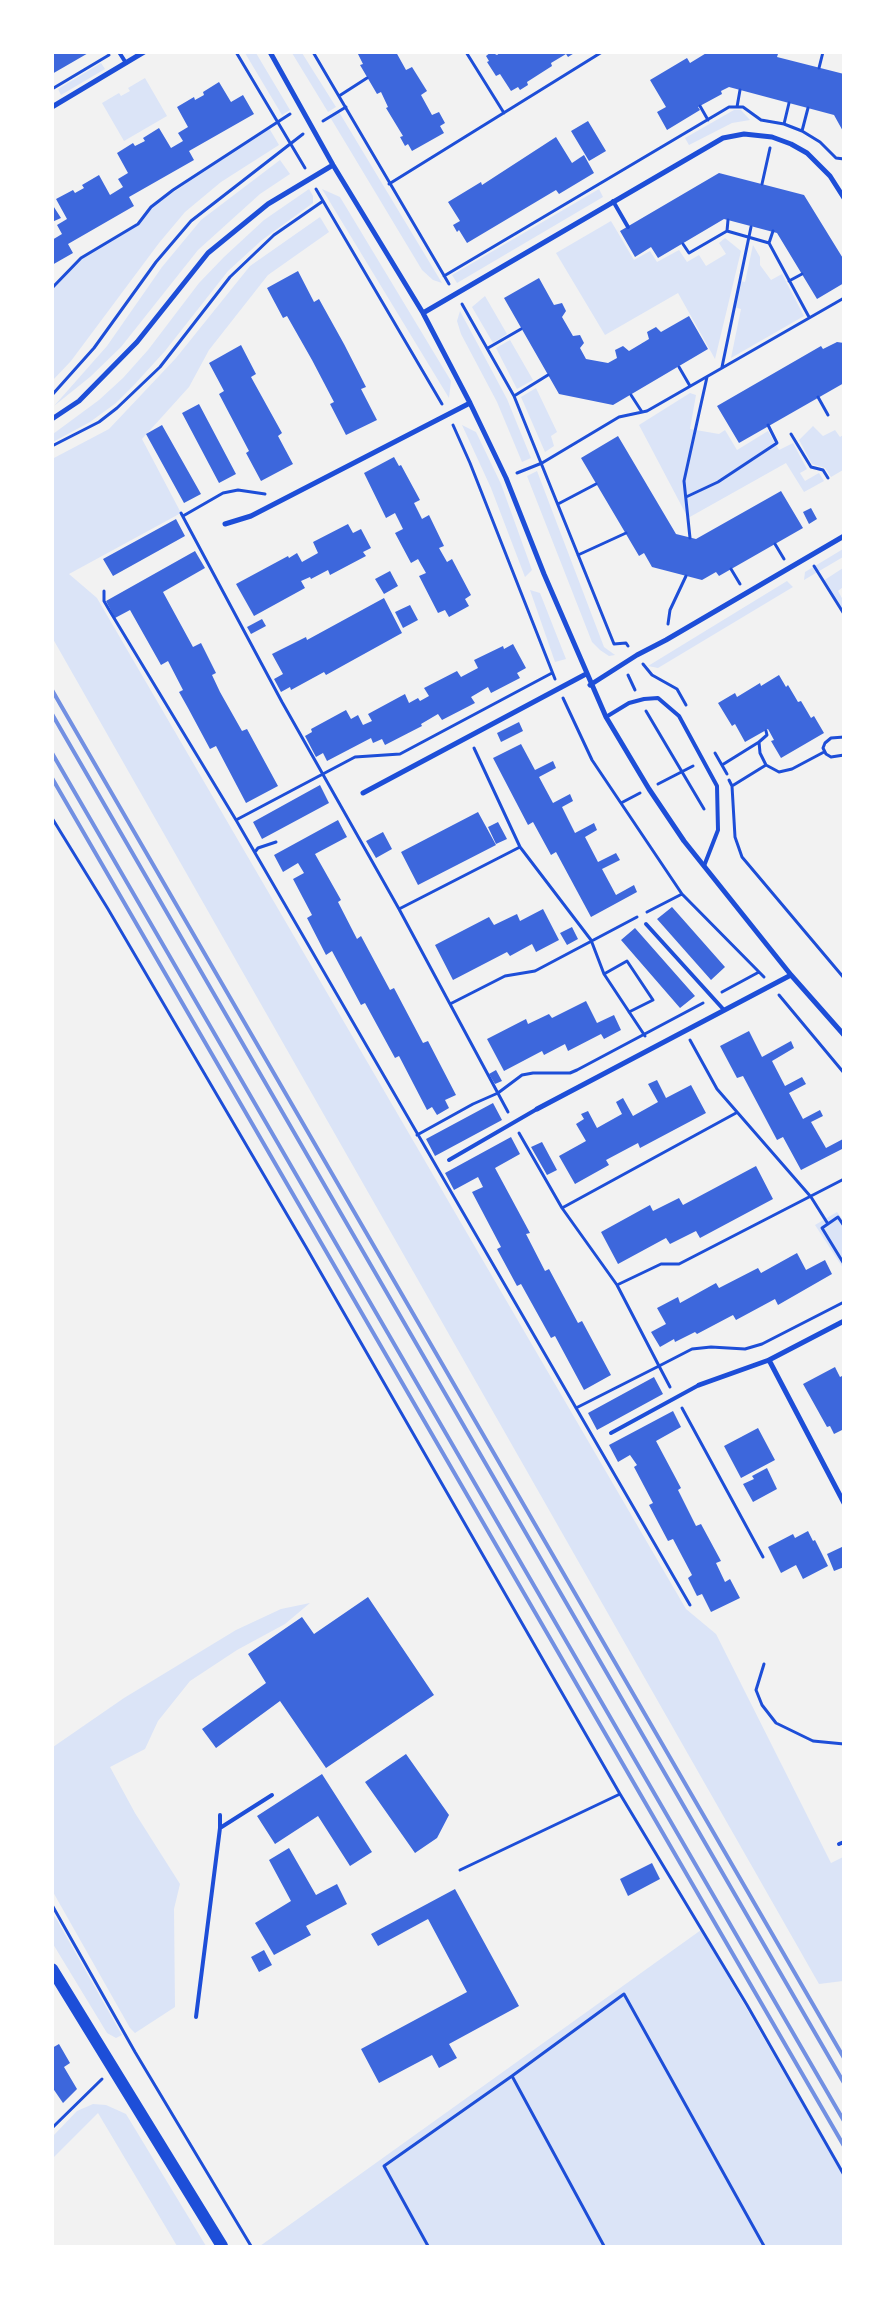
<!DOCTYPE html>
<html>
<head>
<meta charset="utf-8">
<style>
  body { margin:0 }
  #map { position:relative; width:896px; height:2299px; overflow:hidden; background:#f2f2f2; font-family:Quicksand,sans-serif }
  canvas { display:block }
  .frame { position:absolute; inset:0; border:54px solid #fff; pointer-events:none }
</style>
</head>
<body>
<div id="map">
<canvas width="896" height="2299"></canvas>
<div class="frame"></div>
</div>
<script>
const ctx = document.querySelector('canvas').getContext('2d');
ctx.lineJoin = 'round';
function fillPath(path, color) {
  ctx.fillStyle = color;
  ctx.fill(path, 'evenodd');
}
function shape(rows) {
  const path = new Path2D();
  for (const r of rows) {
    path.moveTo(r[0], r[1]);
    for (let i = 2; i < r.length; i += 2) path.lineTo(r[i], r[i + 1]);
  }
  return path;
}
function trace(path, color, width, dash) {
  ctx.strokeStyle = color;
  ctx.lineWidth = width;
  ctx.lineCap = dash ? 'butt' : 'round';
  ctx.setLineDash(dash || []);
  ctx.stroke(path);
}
const green = shape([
  [245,53,256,53,290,110,282,115],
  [292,53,302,53,336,107,328,112],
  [101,63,105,69,61,95,58,89],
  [145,78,167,116,124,141,102,103,119,93,121,96,130,91,128,88],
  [734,110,741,110,750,120,732,123,689,145,685,138],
  [339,112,442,283,433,280,422,270,330,117],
  [269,128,279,145,221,182,185,212,159,243,71,361,53,380,52,288,81,258,138,224,151,207],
  [280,160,290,174,260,194,198,250,121,347,90,377,54,406,107,346,162,267,201,220],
  [309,189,313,196,313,203,262,240,228,271,165,351,134,385,116,403,90,422,53,442,53,434,99,400,123,378,148,350,199,283,224,257,264,220],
  [322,189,340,197,451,381,449,398],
  [599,189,603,197,457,283,452,275],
  [320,217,329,232,268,275,209,350,189,387,142,439,181,513,69,574,97,598,686,1609,716,1634,831,1863,843,1857,843,1981,819,1984,53,639,52,459,109,429,176,358,250,266],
  [611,221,634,260,650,251,657,262,679,250,687,262,699,255,706,266,726,254,719,243,725,238,741,251,715,359,678,293,605,335,556,253],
  [753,245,760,257,760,265,771,280,782,274,804,316,731,358,741,309,734,307,740,281,745,282],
  [485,296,507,334,493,343,472,307],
  [460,311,507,399,531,458,522,462,497,402,461,334,457,321],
  [510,340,533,380,517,389,496,348],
  [536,388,557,432,551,436,554,446,545,452,521,397],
  [690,393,696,395,690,429,719,434,725,430,737,450,768,431,779,450,793,443,807,469,800,473,805,481,819,473,824,481,804,492,786,463,688,518,639,425],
  [462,425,476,432,501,484,532,570,525,577,491,488],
  [813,426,823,436,835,430,840,437,843,435,843,470,831,477,825,468,812,464,799,440],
  [537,471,604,647,615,655,609,656,600,650,592,642,527,476],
  [843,549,843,557,804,580,805,572],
  [843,568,843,587,838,591,843,600,843,614,823,581],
  [787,581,793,587,658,668,648,666],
  [530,590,540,593,566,659,555,662],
  [837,1212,843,1220,843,1268,815,1225],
  [310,1603,285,1624,237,1650,190,1681,158,1721,145,1749,110,1767,135,1813,180,1884,174,1909,175,2007,135,2033,130,2028,53,1892,53,1747,124,1698,236,1630,281,1609],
  [52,1913,57,1920,122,2035,116,2038,107,2033,53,1944],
  [701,1930,843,2175,843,2246,260,2246],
  [93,2104,106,2105,126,2114,206,2246,177,2246,98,2113,53,2158,53,2136,77,2111]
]);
const building = shape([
  [52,52,90,52,52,74],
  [357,52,396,52,406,70,412,67,427,91,421,95,432,115,439,112,445,123,440,126,444,133,412,151,408,144,405,146,400,137,403,136,386,108,388,107,381,92,377,94,360,65,363,64],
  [491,52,497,55,501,52,576,52,568,57,566,54,551,63,552,66,527,82,528,85,520,90,518,87,511,91,500,74,496,76,487,62,489,61,486,56],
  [708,52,772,52,778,54,777,57,844,74,844,133,834,115,729,87,721,91,722,94,698,107,700,110,667,130,657,112,666,107,650,80,687,58,690,63],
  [219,82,231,102,243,95,254,114,189,151,194,160,129,197,134,206,68,244,73,253,52,265,52,240,62,234,57,225,67,219,56,199,73,190,75,193,84,188,82,185,99,175,110,195,123,187,118,179,128,173,117,153,133,143,135,146,145,141,143,138,159,128,171,148,183,141,178,133,188,127,177,107,194,97,195,100,204,95,203,92],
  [588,121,606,151,589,161,571,131],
  [556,137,572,163,584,155,594,173,559,194,556,190,467,243,459,230,457,232,453,225,460,221,448,202,481,182,482,185],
  [719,173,804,195,844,260,844,283,817,299,777,233,724,219,658,258,651,247,635,257,620,231],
  [52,204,61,218,52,222],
  [298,271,314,302,319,299,344,344,366,387,361,389,377,420,346,435,330,404,334,402,312,360,287,316,283,318,267,288],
  [539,278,554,305,562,303,566,311,562,317,573,336,580,335,584,343,580,348,586,359,608,363,617,358,615,350,623,346,629,351,649,339,647,332,656,327,661,332,689,316,708,349,613,405,559,394,504,298],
  [837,342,844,343,844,383,739,443,717,406,821,346,823,349],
  [241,345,256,374,251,377,282,433,278,436,293,464,261,481,246,453,249,451,219,394,224,391,209,363],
  [199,404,236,474,219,483,182,413],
  [162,425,201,494,184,503,146,434],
  [618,436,676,534,696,539,781,491,803,528,719,576,716,572,702,580,652,567,644,553,639,556,581,458],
  [394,457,399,466,401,465,420,500,414,503,422,519,429,515,444,546,439,548,447,562,452,559,471,595,465,599,469,606,449,617,445,610,438,613,419,576,426,573,418,559,411,563,395,533,403,529,395,513,386,518,364,473],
  [811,508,817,519,809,524,803,512],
  [176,519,185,536,113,576,103,559],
  [348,524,353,533,361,529,371,548,363,552,366,556,330,575,328,570,311,579,310,577,301,581,305,588,254,616,236,584,288,556,289,558,297,553,302,562,318,553,313,542],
  [195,551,205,568,163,592,193,647,201,643,216,673,212,675,220,692,242,731,247,729,278,786,246,803,216,746,210,749,188,708,179,692,183,690,168,661,161,665,130,610,115,618,106,601],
  [390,571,398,586,384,594,375,579],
  [384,598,402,633,326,675,324,672,291,690,290,687,281,692,274,679,283,674,272,654,306,637,307,640],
  [410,605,418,620,403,628,395,612],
  [262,619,266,626,251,634,247,627],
  [513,644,526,668,517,673,520,678,491,693,488,687,471,697,475,703,442,720,438,714,421,724,422,726,385,745,382,739,373,743,371,738,327,761,323,753,316,757,305,736,312,732,311,729,346,710,351,719,358,715,363,725,372,721,368,714,405,694,409,703,418,698,420,701,429,696,424,688,457,671,461,677,478,668,474,660,503,646,504,649],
  [779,675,786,687,788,685,798,702,801,701,811,718,814,716,824,733,781,758,771,741,774,740,768,729,745,742,735,724,732,726,718,703,735,693,737,697,760,683,761,686],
  [519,722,523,731,501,742,497,733],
  [521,744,535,770,553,761,556,768,539,777,553,803,570,794,573,801,562,807,575,833,594,823,597,830,585,837,598,862,616,853,620,860,602,869,616,895,634,885,637,892,591,917,556,852,551,855,533,822,528,825,493,758],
  [320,785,329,803,262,839,253,822],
  [478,812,496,845,418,885,401,852],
  [338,820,347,837,315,854,341,900,338,902,357,939,361,936,390,990,394,988,423,1043,428,1041,456,1095,445,1100,449,1108,437,1115,432,1107,427,1110,399,1056,395,1058,365,1003,361,1005,332,951,326,955,307,918,312,915,293,879,304,873,298,863,283,872,274,855],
  [498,822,507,839,496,844,488,827],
  [383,832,392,849,376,858,366,841],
  [672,907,725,967,711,980,657,919],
  [543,909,559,940,536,952,532,944,510,956,507,952,453,980,435,945,489,917,494,925,517,914,520,921],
  [572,927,578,939,567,945,560,933],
  [635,928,695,996,680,1008,621,940],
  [586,1001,597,1023,614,1015,621,1030,604,1039,601,1034,568,1051,565,1044,544,1055,542,1051,504,1071,487,1039,526,1019,528,1024,549,1014,552,1018],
  [749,1031,762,1057,791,1041,794,1048,772,1061,785,1086,802,1077,806,1084,789,1093,803,1119,820,1110,823,1116,811,1122,826,1148,843,1139,844,1148,801,1170,783,1137,777,1140,743,1076,737,1078,720,1046],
  [496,1070,502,1081,495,1084,489,1074],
  [657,1080,666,1098,691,1085,706,1113,640,1148,638,1143,606,1160,609,1165,575,1184,559,1156,586,1141,576,1124,584,1119,581,1114,588,1111,597,1128,622,1114,616,1102,623,1098,633,1116,658,1102,648,1084],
  [493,1103,502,1120,435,1156,426,1139],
  [511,1137,520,1154,495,1168,530,1233,526,1234,545,1271,549,1269,578,1323,582,1321,611,1375,584,1390,555,1336,551,1338,521,1284,517,1286,497,1249,501,1247,472,1192,483,1187,478,1177,454,1190,445,1173],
  [542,1142,557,1170,547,1175,531,1147],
  [756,1166,773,1199,700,1238,696,1231,670,1244,666,1238,618,1264,601,1232,650,1205,653,1211,679,1198,683,1205],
  [797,1253,806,1270,825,1260,832,1274,778,1305,775,1299,736,1320,733,1315,697,1334,695,1332,675,1342,674,1339,660,1347,651,1332,666,1324,657,1308,678,1297,680,1303,716,1283,719,1288,758,1268,761,1273],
  [835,1367,840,1377,844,1375,844,1429,834,1434,830,1426,827,1427,803,1384],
  [654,1377,663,1394,597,1430,588,1413],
  [673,1411,681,1427,656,1441,681,1488,678,1490,696,1526,701,1524,721,1561,716,1563,725,1582,730,1579,740,1598,711,1612,702,1594,697,1596,688,1578,692,1575,673,1539,668,1541,649,1505,653,1503,634,1467,637,1465,630,1455,618,1462,609,1445],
  [758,1428,775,1460,741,1478,724,1446],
  [767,1468,777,1489,753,1502,743,1484,754,1479,752,1476],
  [808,1531,813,1541,815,1540,828,1566,803,1579,796,1565,781,1573,768,1547,793,1534,795,1538],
  [844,1546,844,1567,834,1571,827,1554],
  [368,1597,434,1695,326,1768,280,1701,216,1748,202,1729,266,1683,248,1654,302,1617,314,1634],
  [406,1754,449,1815,437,1838,415,1853,365,1782],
  [322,1774,372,1852,350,1866,318,1816,275,1844,257,1816],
  [289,1848,316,1895,337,1884,347,1904,306,1926,311,1935,274,1955,255,1923,291,1901,269,1860],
  [652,1863,660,1879,628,1896,620,1879],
  [455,1889,519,2006,449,2044,457,2058,439,2068,432,2055,379,2083,361,2049,467,1992,428,1919,378,1946,371,1934],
  [264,1950,272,1965,259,1972,251,1957],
  [59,2044,70,2063,64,2067,77,2089,63,2103,52,2087,52,2048]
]);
const path = shape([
  [236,52,305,168],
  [313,52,449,284],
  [466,52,504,113],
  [819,68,823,52],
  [52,89,109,55],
  [339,96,367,78],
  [700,106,708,120],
  [737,107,740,90],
  [323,121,346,107],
  [784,124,789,103],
  [802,131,808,108],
  [389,184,602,52],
  [762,184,770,148],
  [316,189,442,404],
  [727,231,728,220],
  [769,243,773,231],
  [683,244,689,253,727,231,769,243,809,317],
  [444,276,729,107,743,107,761,120,784,124,802,131,820,142,836,158,844,159],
  [789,281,802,274],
  [52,288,81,258,138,224,151,207,173,190,290,114],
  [462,304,514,396,614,644,626,643,628,646],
  [488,348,521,329],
  [679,367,690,386],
  [722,367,751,227],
  [52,395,94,348,156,262,191,221,303,134],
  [631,395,642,412],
  [514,396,548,375],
  [818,397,828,415],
  [453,425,470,463,555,679],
  [791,434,811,467,823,470,828,478],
  [52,446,99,422,117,408,160,367,230,277,274,235,323,201],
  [517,473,542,463,619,417,647,411,844,298],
  [686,497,718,482,777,443,768,425],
  [558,504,596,484],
  [181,513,282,702,399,909],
  [183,516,223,493,238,490,265,494],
  [690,538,684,481,707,377],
  [775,544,784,559],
  [578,555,626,533],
  [814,566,844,614],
  [731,569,740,584],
  [104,591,104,601,111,613,236,820,690,1605],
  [668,624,670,610,686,576],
  [643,664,652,675,677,689,686,705],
  [628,675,635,690],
  [563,698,592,760,682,894,764,977],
  [646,711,704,809],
  [766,731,767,735,759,742,760,753,766,765,779,772,792,769,824,752],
  [844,737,831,738,825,743,823,748,826,754,831,757,844,755],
  [474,748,520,847,591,940,604,974,645,1036],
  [715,753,727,774],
  [722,765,759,742],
  [729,780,732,786,735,837,742,857,844,978],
  [658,784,693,766],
  [732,786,766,765],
  [621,803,640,793],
  [52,818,108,909,306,1247,620,1794,747,2005,844,2175],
  [236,820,355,757,400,754,552,673],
  [255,852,258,848,276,842],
  [647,912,682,894],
  [604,974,627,961,653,1000,629,1012],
  [722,992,759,972],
  [779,995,844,1073],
  [450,1004,505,976,535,971,637,917],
  [690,1040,717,1089,811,1197,828,1224],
  [508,1112,399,909,520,847],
  [519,1133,562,1208,736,1113],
  [417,1135,473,1104,498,1093,522,1075,533,1073,570,1073,577,1070,703,1003],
  [562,1208,617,1285,659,1366,692,1349,711,1347,745,1349,762,1344,844,1302],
  [844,1226,838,1217,822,1228,844,1264],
  [617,1285,661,1264,679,1264,844,1179],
  [576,1408,659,1366,670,1387],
  [682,1408,763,1557],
  [764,1664,756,1690,762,1705,776,1723,813,1741,844,1744],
  [460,1870,620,1794],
  [52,1905,135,2052,251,2246],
  [512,2076,624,1994,764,2246],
  [52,2128,102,2079],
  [428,2246,384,2166,512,2076,604,2246]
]);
const service = shape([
  [119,52,126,63],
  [613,201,628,227],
  [606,717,629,703,644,699,658,698,679,716,717,786,718,830,704,866],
  [646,924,724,1010],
  [449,1160,537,1109],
  [611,1433,699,1385],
  [220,1828,220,1815],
  [839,1844,844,1842],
  [196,2017,220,1828,272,1795]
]);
const minor = shape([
  [270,52,333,165,423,313,470,403,506,478,544,574,606,717,649,789,684,841,791,975,844,1035],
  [52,107,144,52],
  [423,313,723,138,744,134,772,137,791,144,807,153,830,176,844,198],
  [52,419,79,401,137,342,208,253,268,204,333,165],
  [225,524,251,516,470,403],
  [590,685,637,655,666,640,844,536],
  [363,793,586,674],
  [537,1109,791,975],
  [769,1360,844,1503],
  [699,1385,769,1360,844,1321]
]);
const primary = shape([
  [52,1969,222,2246]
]);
const rail = shape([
  [52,690,844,2058],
  [52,714,844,2083],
  [52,753,844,2121],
  [52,778,844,2146]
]);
fillPath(green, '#dbe4f7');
fillPath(building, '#3d67dc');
trace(path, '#1d4ed8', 3);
trace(service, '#1d4ed8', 4);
trace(minor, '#1d4ed8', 5);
trace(primary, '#1d4ed8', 12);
trace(rail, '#7290e2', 4);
</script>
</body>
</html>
